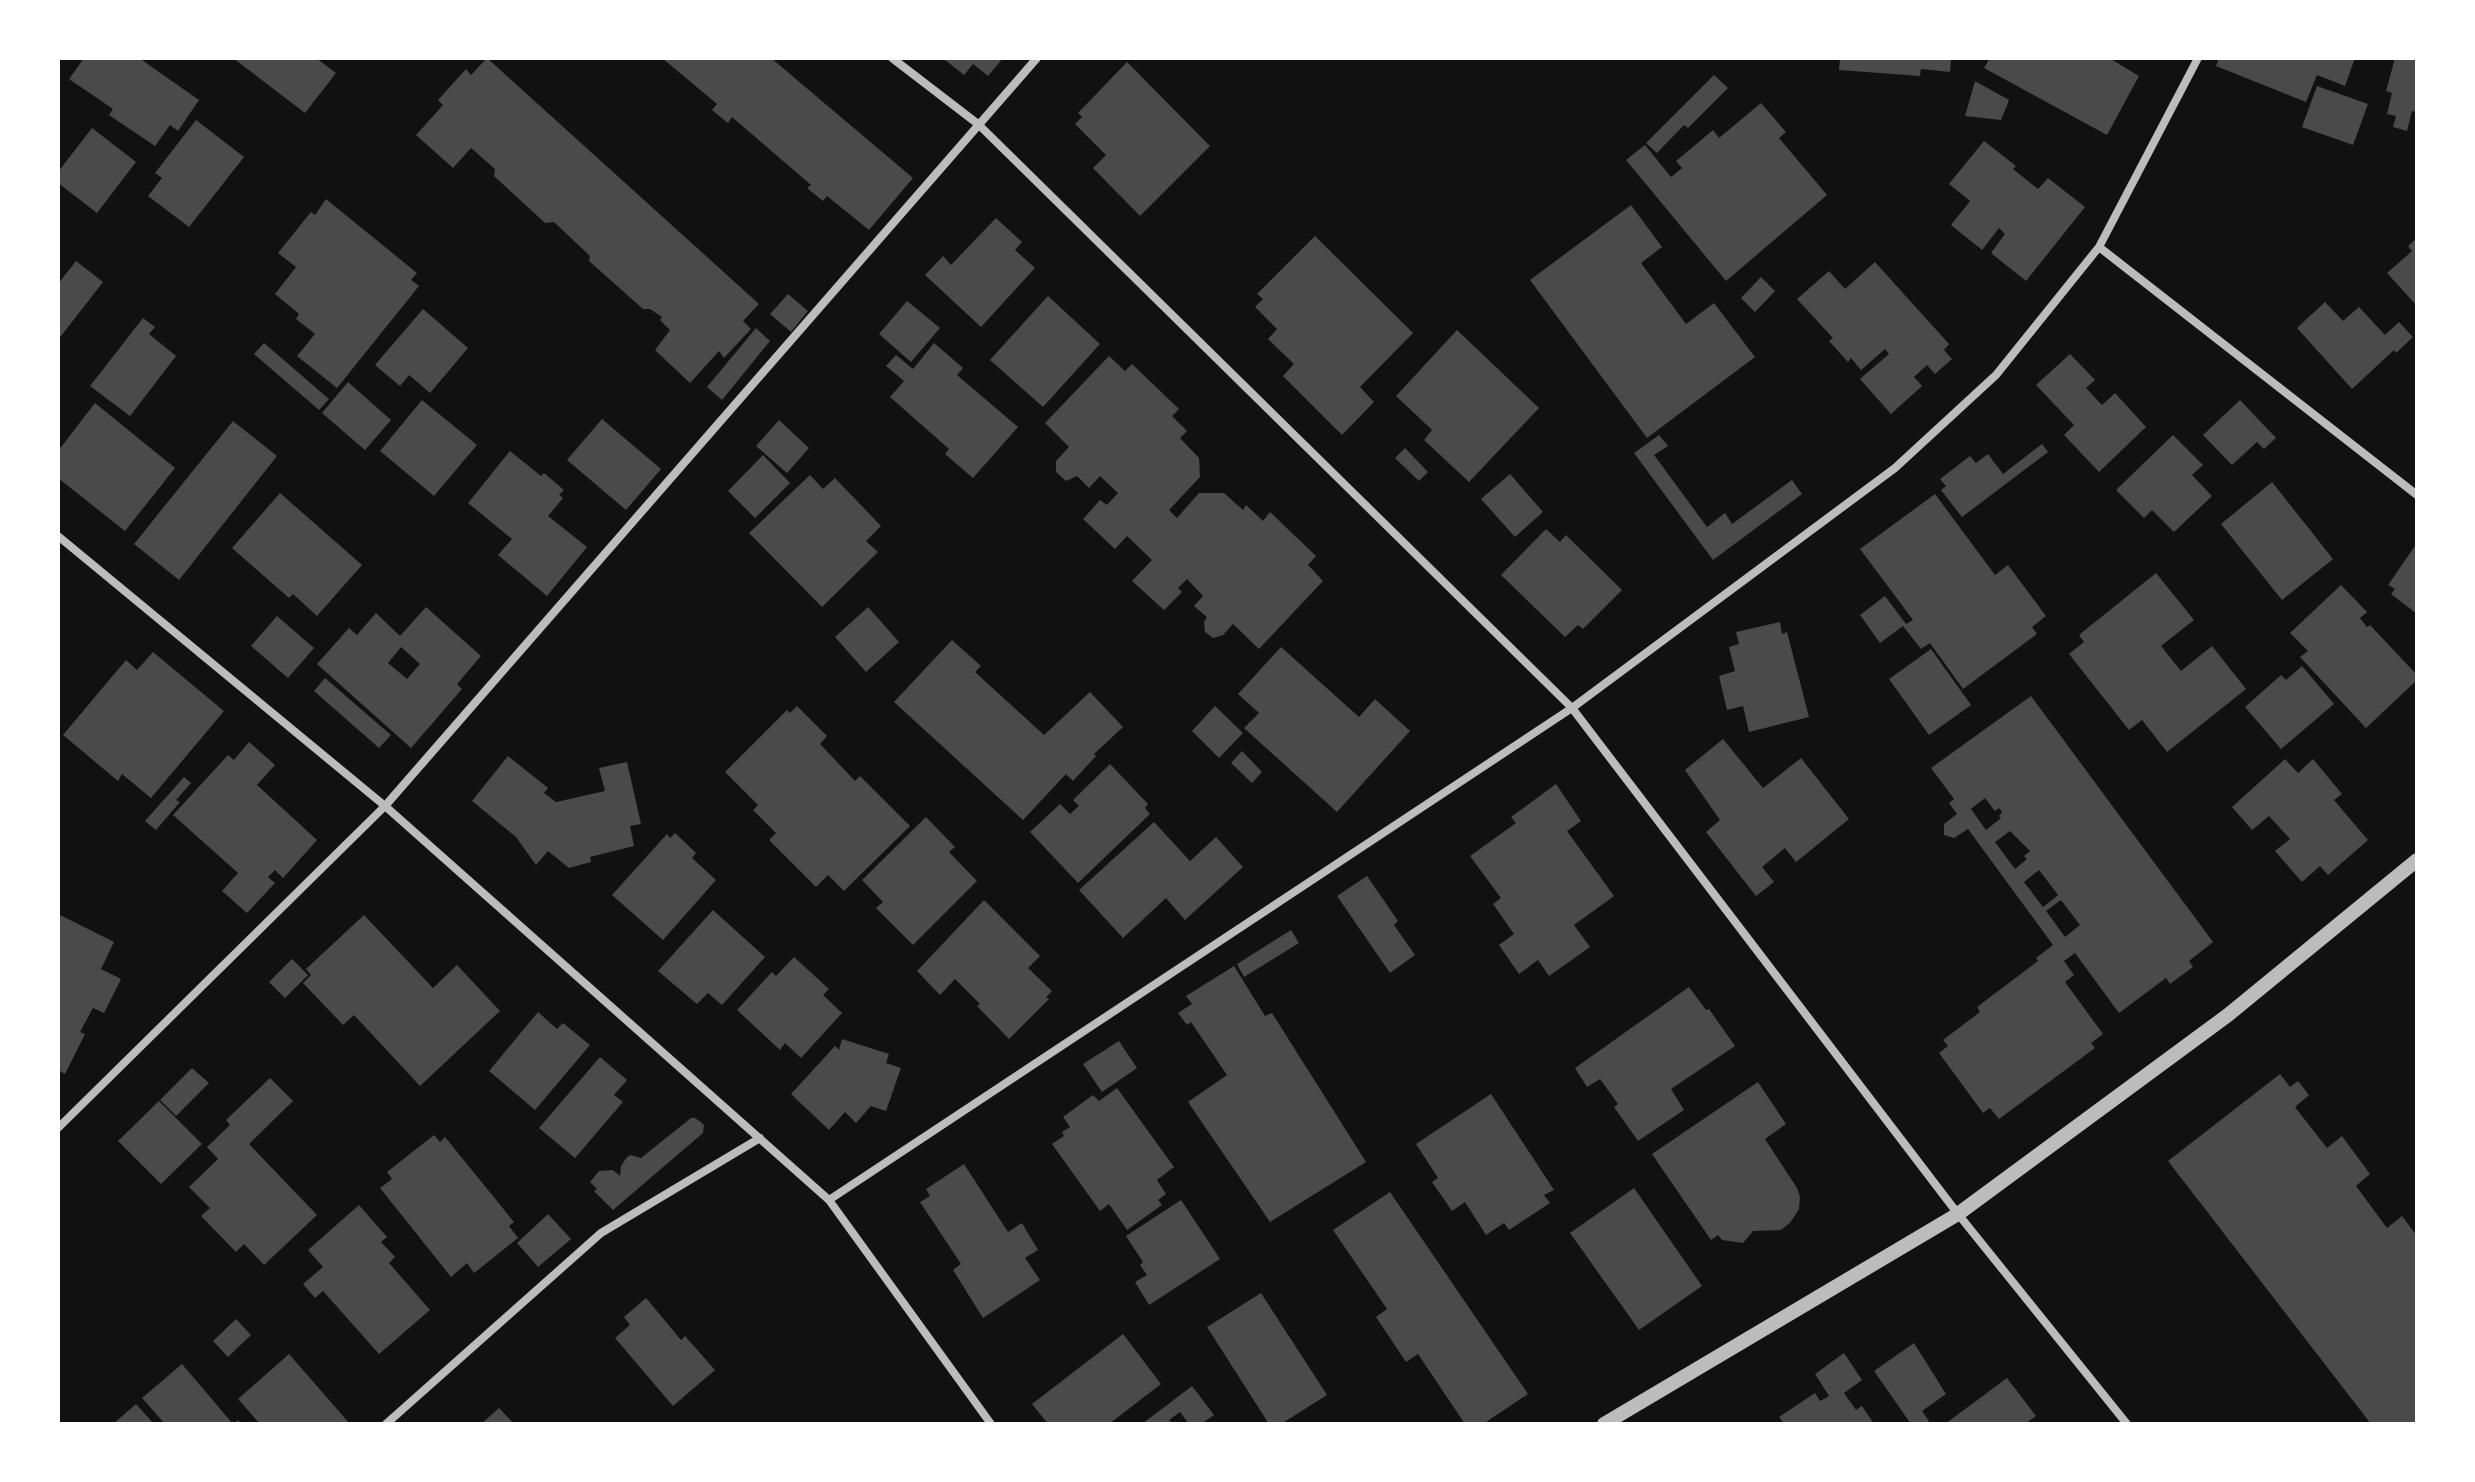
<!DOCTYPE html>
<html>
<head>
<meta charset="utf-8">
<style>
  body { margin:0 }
  #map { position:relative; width:2475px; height:1482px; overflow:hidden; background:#111; font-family:Inter,sans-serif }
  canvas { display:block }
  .frame { position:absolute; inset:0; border:60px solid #fff; pointer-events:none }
</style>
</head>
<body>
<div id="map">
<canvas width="2475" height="1482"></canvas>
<div class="frame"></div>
</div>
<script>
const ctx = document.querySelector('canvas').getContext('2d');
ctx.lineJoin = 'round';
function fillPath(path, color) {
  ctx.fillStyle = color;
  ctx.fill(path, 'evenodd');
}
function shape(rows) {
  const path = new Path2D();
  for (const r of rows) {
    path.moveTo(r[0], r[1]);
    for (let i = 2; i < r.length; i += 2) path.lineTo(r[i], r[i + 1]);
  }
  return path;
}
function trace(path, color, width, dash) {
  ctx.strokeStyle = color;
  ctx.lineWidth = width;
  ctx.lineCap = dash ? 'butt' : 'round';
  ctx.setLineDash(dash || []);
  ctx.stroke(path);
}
const building = shape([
  [84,58,139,58,199,100,178,131,170,125,155,146,109,115,113,109,69,79],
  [233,58,316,58,336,73,305,113],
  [487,58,759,304,743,321,751,329,724,358,719,351,690,383,655,350,670,330,660,320,662,317,650,309,643,309,589,261,590,256,554,222,545,223,494,176,495,169,471,148,453,168,416,135,443,105,438,100,466,69,471,75],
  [662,58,771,58,913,178,869,230,827,196,823,201,807,188,811,185,732,117,728,123,712,110,717,104],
  [946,58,1003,58,988,76,973,64,964,75,945,60],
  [1840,58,1951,58,1950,72,1921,69,1920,76,1839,70],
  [1990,58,2109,58,2139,76,2107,135,1984,68],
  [2219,58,2355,58,2345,86,2317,75,2306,102,2216,66],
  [2395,58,2417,58,2417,112,2412,111,2407,131,2393,127,2396,116,2387,114,2392,93,2386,91],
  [1127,62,1210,146,1140,216,1093,168,1106,155,1075,124,1082,117,1078,113],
  [1714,75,1728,88,1688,128,1684,125,1657,153,1646,143],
  [1975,81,2009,100,2001,120,1965,116],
  [2317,86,2368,104,2353,145,2302,127],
  [1761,103,1786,132,1779,138,1827,195,1726,281,1626,160,1645,145,1671,177,1682,168,1676,161,1713,130,1719,138],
  [196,120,244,157,189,227,148,196,162,178,155,173],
  [92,128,136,162,97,213,58,183,58,172],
  [1984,141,2016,166,2013,169,2038,189,2048,178,2085,207,2026,281,1991,253,2005,234,1999,228,1982,250,1951,225,1970,201,1949,184],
  [326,199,417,273,411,280,419,286,337,388,297,356,315,334,296,319,299,314,275,294,296,267,278,253,311,212,315,215],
  [1631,205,1662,247,1641,263,1686,324,1714,303,1755,357,1647,438,1530,280],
  [996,218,1022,242,1015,250,1035,268,981,327,925,275,943,256,951,265],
  [1315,236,1413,333,1360,387,1374,402,1342,435,1283,376,1294,364,1268,339,1277,329,1255,307,1263,299,1257,294],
  [2417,238,2417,306,2387,273,2412,251,2408,246],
  [76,261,103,282,58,340,58,284],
  [1875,262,1949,344,1944,350,1952,359,1935,374,1927,365,1914,377,1922,386,1891,414,1860,379,1889,354,1885,349,1861,370,1851,358,1848,362,1829,341,1833,338,1797,299,1829,271,1845,289],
  [1761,277,1775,291,1755,312,1741,298],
  [788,294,808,311,791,332,770,314],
  [1048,296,1100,344,1043,407,990,360],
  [907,301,940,328,911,362,879,334],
  [2325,302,2343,321,2359,307,2385,335,2399,322,2413,337,2396,353,2394,350,2352,389,2297,328],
  [423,309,468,348,430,393,409,375,400,386,375,365],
  [143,318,155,327,149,334,176,356,130,416,90,386],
  [756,328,770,341,722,400,707,387],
  [1457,330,1539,408,1469,482,1424,440,1432,430,1396,396],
  [264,343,329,399,319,410,254,354],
  [934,343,963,368,957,375,1018,427,973,478,945,454,949,449,890,397,904,381,886,366,896,355,913,369],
  [2070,354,2095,380,2086,388,2102,405,2115,393,2146,427,2099,472,2064,435,2074,425,2036,385],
  [1109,356,1125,371,1132,364,1179,409,1172,416,1187,431,1180,438,1199,458,1200,477,1169,510,1177,518,1199,493,1224,493,1243,510,1246,505,1263,521,1270,512,1316,556,1308,565,1323,581,1259,649,1233,624,1223,635,1213,638,1205,632,1204,622,1207,617,1194,606,1203,596,1187,579,1178,588,1182,592,1164,610,1132,581,1152,560,1127,536,1115,549,1083,519,1100,500,1107,505,1118,493,1100,476,1089,488,1077,476,1066,481,1056,472,1056,461,1069,447,1045,423],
  [348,382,391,420,365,450,322,413],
  [422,400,477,445,434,496,380,451],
  [2240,400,2276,438,2264,449,2257,442,2232,465,2203,435],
  [95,403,175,468,125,531,58,478,58,451],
  [602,419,661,469,626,510,567,460],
  [779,420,809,448,787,473,756,446],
  [233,421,277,456,179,580,134,544],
  [1659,435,1668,446,1654,455,1707,527,1725,513,1732,524,1792,480,1802,494,1713,560,1634,453],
  [2173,435,2203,465,2192,475,2212,496,2174,532,2152,510,2144,518,2116,490],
  [2042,444,2048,452,1962,517,1941,490,1946,486,1940,479,1970,456,1976,463,1988,454,2003,474],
  [1405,448,1428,472,1419,481,1395,458],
  [510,451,541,476,544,473,564,490,559,495,563,498,548,516,587,547,547,596,498,555,512,539,468,503],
  [763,455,790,483,755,518,728,491],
  [1510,474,1543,512,1515,537,1481,499],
  [810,475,823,489,835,478,881,526,866,541,878,552,822,607,749,533],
  [2272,482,2333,559,2282,600,2221,524],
  [280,493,362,565,317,616,293,594,289,598,232,548],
  [1935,494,1995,575,2008,565,2046,616,2032,627,2037,634,1963,689,1930,643,1921,649,1903,626,1880,643,1860,615,1885,596,1906,624,1913,620,1860,549],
  [1546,529,1560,542,1566,535,1622,590,1583,629,1578,625,1565,637,1501,575],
  [2417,543,2417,614,2391,594,2395,589,2388,585],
  [2156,573,2194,620,2161,646,2181,671,2212,646,2246,689,2167,752,2142,720,2129,730,2069,654,2084,642,2079,635],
  [2341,585,2367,612,2360,618,2367,627,2370,625,2417,675,2417,680,2366,728,2300,657,2308,651,2290,633],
  [426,607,481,656,457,684,462,689,411,748,317,664,349,628,357,635,376,613,400,636],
  [401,647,420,664,407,679,388,663],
  [868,607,899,642,866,672,835,637],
  [277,616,314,648,288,678,251,646],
  [1780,622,1782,634,1787,632,1809,717,1749,732,1743,706,1727,710,1719,676,1735,671,1729,647,1739,644,1736,632],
  [952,640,981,666,975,672,1044,735,1090,692,1123,727,1094,754,1096,756,1073,781,1066,774,1023,820,894,702],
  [1281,647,1359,717,1375,699,1410,731,1337,812,1244,728,1259,713,1238,694],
  [1931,649,1971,705,1929,735,1889,679],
  [153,652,224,711,151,798,122,774,118,781,63,735,126,660,137,670],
  [2302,666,2334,704,2281,749,2245,707,2281,675,2286,680],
  [325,678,391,735,379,748,314,691],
  [2031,696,2213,942,2189,961,2193,967,2170,984,2166,978,2119,1013,2075,953,2064,961,2074,975,2065,982,2103,1034,2091,1043,2095,1048,1999,1119,1990,1108,1983,1113,1939,1053,1948,1046,1943,1040,1980,1012,1977,1007,2038,961,2036,958,2053,945,1968,829,1954,838,1944,835,1944,824,1957,814,1949,803,1954,799,1931,768],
  [1985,798,1995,811,1999,808,2002,812,1999,816,2001,818,1986,830,1971,809],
  [2010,831,2030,851,2024,856,2027,859,2015,869,1995,842],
  [2039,870,2058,895,2043,907,2024,882],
  [2061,900,2080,925,2065,937,2046,911],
  [797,706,827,736,820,744,855,781,860,776,910,826,844,891,828,875,816,887,769,840,776,833,753,810,758,805,725,772,787,710,790,713],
  [1215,706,1243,733,1219,758,1192,731],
  [1723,739,1763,788,1801,758,1849,819,1796,862,1785,848,1762,867,1774,882,1756,896,1706,832,1720,820,1685,770],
  [249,742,275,765,257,785,317,840,283,878,275,870,268,877,275,883,247,913,222,891,238,873,173,815,228,755,234,760],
  [1242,751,1262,772,1252,783,1231,763],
  [508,756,548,788,544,793,556,802,605,791,599,768,627,762,641,824,630,826,634,846,590,857,591,862,569,868,548,851,536,865,516,837,472,801],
  [2285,759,2298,773,2313,759,2342,794,2334,800,2368,840,2328,875,2320,866,2302,882,2275,851,2290,839,2269,816,2252,830,2232,807],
  [1110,764,1148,804,1145,808,1150,814,1078,883,1030,832,1060,804,1070,814,1079,806,1073,800],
  [184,777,191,783,176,800,180,802,156,830,145,821],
  [1556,784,1581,821,1567,831,1614,896,1574,925,1590,947,1549,976,1538,960,1519,974,1499,945,1514,934,1493,904,1501,898,1470,856,1516,823,1511,817],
  [926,817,955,847,949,852,977,881,913,945,876,908,883,902,862,880],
  [1154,822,1190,861,1216,837,1243,867,1185,920,1166,898,1123,938,1079,890],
  [675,833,696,853,692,858,716,880,663,940,612,895,667,834,670,838],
  [1367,876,1398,921,1394,925,1415,955,1390,973,1337,896],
  [984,900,1040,956,1028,968,1052,991,1046,997,1049,999,1009,1039,977,1006,980,1004,955,979,940,995,917,971],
  [713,910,765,957,722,1005,708,993,697,1004,658,971],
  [58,914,114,942,101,969,121,979,104,1013,93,1008,80,1032,85,1034,65,1074,58,1070],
  [364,915,433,988,457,965,500,1011,420,1086,354,1015,343,1025,303,983,311,975,306,969],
  [1291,930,1299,943,1244,977,1237,964],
  [794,957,829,989,823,995,842,1013,801,1058,785,1043,780,1050,737,1010,772,972,776,976],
  [292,959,308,975,285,998,269,982],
  [1234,966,1265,1016,1272,1013,1366,1162,1270,1222,1188,1102,1227,1075,1191,1022,1187,1025,1178,1013,1192,1004,1186,996],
  [1689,987,1706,1010,1709,1009,1735,1046,1671,1089,1684,1110,1638,1141,1614,1107,1618,1104,1600,1079,1587,1087,1575,1068],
  [538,1012,557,1029,563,1023,590,1045,535,1110,489,1071],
  [842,1039,889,1054,886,1063,901,1068,886,1111,871,1106,856,1123,845,1112,829,1130,791,1094,835,1046,839,1050],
  [1119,1041,1137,1068,1102,1092,1083,1064],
  [600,1057,627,1080,614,1095,623,1102,575,1158,539,1128],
  [192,1068,209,1083,176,1116,160,1100],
  [2280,1074,2290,1087,2298,1081,2309,1095,2295,1107,2327,1148,2342,1136,2370,1174,2356,1186,2387,1228,2402,1216,2417,1236,2417,1424,2371,1424,2168,1161],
  [270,1078,293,1101,249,1144,317,1215,264,1265,244,1244,236,1252,201,1216,210,1208,189,1187,218,1159,207,1147,230,1125,226,1120],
  [1758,1082,1786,1124,1765,1139,1797,1188,1800,1197,1799,1209,1790,1223,1781,1230,1753,1231,1743,1243,1722,1240,1718,1235,1711,1240,1652,1154],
  [1117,1088,1174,1167,1157,1180,1166,1194,1158,1200,1162,1205,1127,1230,1109,1204,1100,1211,1052,1144,1064,1136,1062,1132,1070,1127,1063,1117,1093,1095,1099,1101],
  [1491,1094,1554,1190,1544,1195,1550,1203,1509,1230,1504,1223,1486,1235,1465,1202,1452,1211,1432,1182,1438,1178,1416,1144],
  [159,1101,202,1144,161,1184,118,1141],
  [691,1118,695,1118,701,1122,704,1125,703,1133,613,1210,594,1191,597,1189,590,1182,599,1171,613,1170,620,1176,621,1166,627,1157,631,1155,641,1158],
  [434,1135,440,1142,445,1137,514,1222,509,1226,518,1238,474,1273,467,1263,451,1277,380,1188,392,1179,387,1172],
  [964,1164,1008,1232,1022,1223,1038,1250,1025,1258,1040,1280,983,1318,953,1270,961,1264,920,1202,930,1196,926,1189],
  [1634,1188,1702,1286,1639,1330,1570,1233],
  [1390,1192,1528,1394,1483,1424,1465,1424,1418,1354,1406,1362,1376,1317,1387,1309,1333,1230],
  [1181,1200,1220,1259,1149,1305,1135,1282,1147,1275,1140,1265,1143,1262,1126,1236],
  [359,1205,387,1237,381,1242,395,1257,389,1263,430,1310,379,1354,323,1291,315,1298,303,1284,323,1267,308,1250],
  [548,1214,571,1239,538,1267,517,1243],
  [1261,1293,1327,1395,1281,1424,1269,1424,1207,1327],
  [646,1298,681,1340,685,1336,715,1370,673,1406,615,1338,630,1325,624,1317],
  [236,1319,251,1335,228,1357,213,1341],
  [1123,1334,1161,1384,1109,1424,1048,1424,1032,1404],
  [1914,1343,1946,1394,1922,1411,1929,1421,1925,1424,1911,1424,1874,1371],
  [1844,1353,1862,1380,1844,1393,1856,1410,1862,1406,1874,1424,1784,1424,1779,1417,1815,1393,1820,1401,1829,1396,1815,1374],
  [289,1354,350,1424,260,1424,238,1399],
  [182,1364,233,1424,238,1420,241,1424,165,1424,142,1398],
  [2007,1378,2036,1416,2025,1424,1945,1424],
  [1192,1386,1214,1415,1201,1424,1189,1424,1180,1412,1169,1420,1173,1424,1142,1424],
  [136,1404,154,1424,113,1424],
  [499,1408,514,1424,481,1424]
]);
const minor = shape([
  [892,58,978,124,1572,708,1958,1214,2127,1424],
  [2099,247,2417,495],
  [58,536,385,806,829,1200,991,1424],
  [58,1128,385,806,1037,58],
  [829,1200,1572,708,1895,468,1996,375,2099,247,2198,58],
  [386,1424,601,1233,760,1138]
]);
const tertiary = shape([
  [1604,1424,1958,1214,2228,1015,2417,860]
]);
fillPath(building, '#4a4a4a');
trace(minor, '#bcbcbc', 8);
trace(tertiary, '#bcbcbc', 14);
</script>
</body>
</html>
